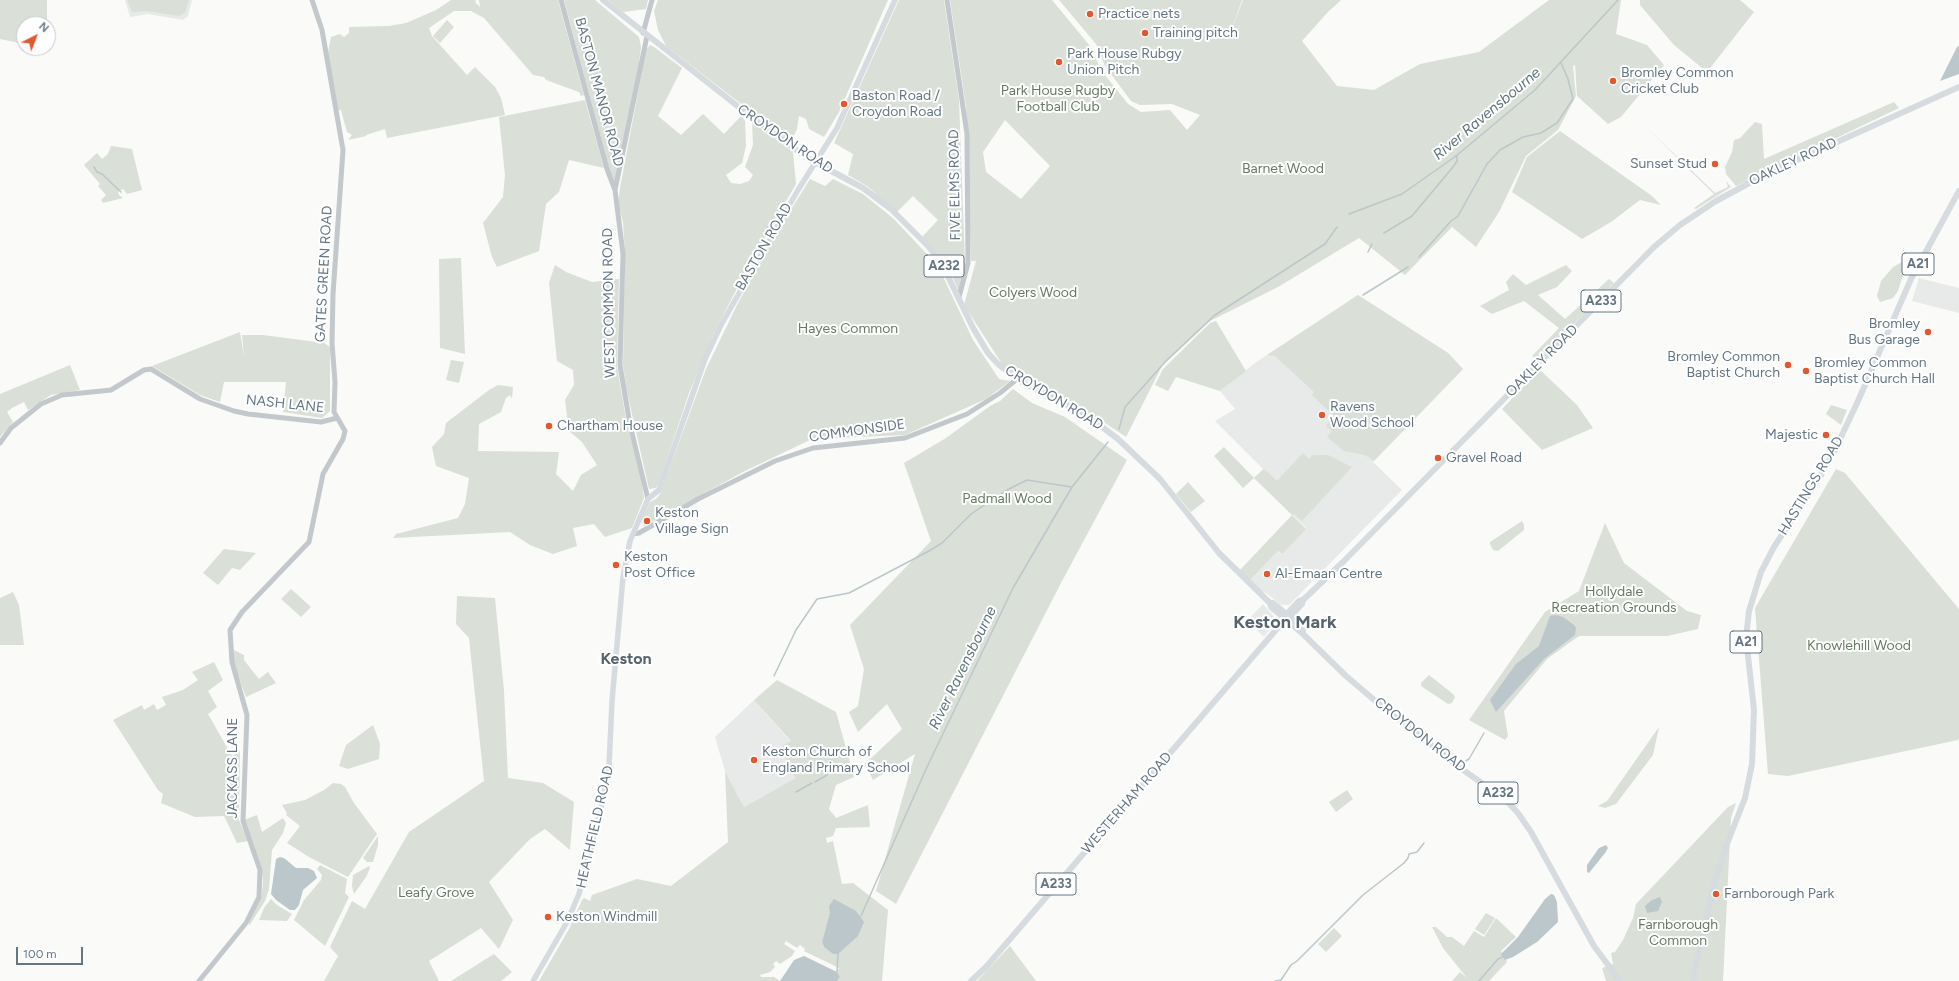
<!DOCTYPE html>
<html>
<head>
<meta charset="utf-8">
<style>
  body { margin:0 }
  #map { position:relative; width:1959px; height:981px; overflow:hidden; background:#fafaf8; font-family:Figtree,sans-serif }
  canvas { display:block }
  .north { position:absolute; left:16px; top:16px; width:40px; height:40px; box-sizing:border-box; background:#fff; border:1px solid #c1c8cd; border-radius:50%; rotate:42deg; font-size:11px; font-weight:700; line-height:16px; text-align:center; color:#657683 }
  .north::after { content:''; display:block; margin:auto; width:14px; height:18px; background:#e4572e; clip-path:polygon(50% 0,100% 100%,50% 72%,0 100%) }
  .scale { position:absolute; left:16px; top:947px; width:67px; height:18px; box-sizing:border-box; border:2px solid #657683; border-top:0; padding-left:5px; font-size:12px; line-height:14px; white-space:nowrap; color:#657683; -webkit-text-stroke:3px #fff; paint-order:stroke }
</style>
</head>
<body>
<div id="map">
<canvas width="1959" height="981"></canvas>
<div class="north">N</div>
<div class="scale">100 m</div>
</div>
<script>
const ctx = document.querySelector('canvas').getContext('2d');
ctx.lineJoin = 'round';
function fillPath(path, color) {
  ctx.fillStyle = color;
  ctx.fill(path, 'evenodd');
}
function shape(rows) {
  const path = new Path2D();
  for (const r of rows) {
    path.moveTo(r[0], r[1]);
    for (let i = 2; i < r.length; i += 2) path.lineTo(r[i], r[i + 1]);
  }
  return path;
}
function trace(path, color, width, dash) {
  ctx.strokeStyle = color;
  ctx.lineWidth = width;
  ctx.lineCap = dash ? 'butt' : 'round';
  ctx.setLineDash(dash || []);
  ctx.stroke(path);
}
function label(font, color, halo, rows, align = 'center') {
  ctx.font = font + ' Figtree,sans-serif';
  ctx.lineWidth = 4;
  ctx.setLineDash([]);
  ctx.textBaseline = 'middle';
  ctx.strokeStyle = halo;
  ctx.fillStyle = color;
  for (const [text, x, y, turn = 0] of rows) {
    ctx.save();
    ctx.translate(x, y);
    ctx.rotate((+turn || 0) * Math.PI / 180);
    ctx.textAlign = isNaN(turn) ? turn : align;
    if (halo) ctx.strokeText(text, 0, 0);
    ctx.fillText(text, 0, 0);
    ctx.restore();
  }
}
const built = shape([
  [125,0,192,0,188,16,183,20,148,14,130,17],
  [1919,278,1959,288,1959,313,1912,301],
  [1358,295,1448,353,1463,369,1373,462,1402,490,1289,605,1281,605,1266,593,1261,591,1250,580,1278,551,1281,554,1306,528,1254,478,1263,469,1215,421,1235,409,1220,391,1255,363],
  [1263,604,1277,620,1264,637,1247,621],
  [754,700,791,742,779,749,797,778,744,807,725,771,715,737]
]);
const green = shape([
  [0,0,47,0,47,24,24,24,24,44,0,39],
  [127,0,189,0,185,13,179,16,147,11,132,12],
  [451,0,476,0,475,2,480,7,479,0,558,0,584,95,581,96,579,92,546,80,544,77,533,75,484,18,471,11,454,11,429,28,432,36,467,75,475,67,495,87,501,98,505,115,387,138,385,129,366,135,366,136,348,140,352,135,347,132,341,110,338,110,328,52,331,37,340,34,344,37,349,33,349,27,389,26,406,23,436,10],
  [564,0,595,0,639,37,641,47,638,71,614,187],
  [608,0,648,0,646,9,623,12],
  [658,0,888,0,839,112,824,137,809,129,806,119,799,116,797,129,792,140,784,137,666,46,658,30,654,11],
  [899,0,944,0,959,100,965,263,959,292,950,271,921,238,938,220,913,196,897,212,867,186,848,175,853,154,834,143],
  [950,0,1052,0,1090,46,1101,70,1128,104,1141,112,1170,110,1187,130,1200,115,1172,104,1140,105,1131,101,1105,66,1096,44,1059,0,1242,0,1231,31,1243,0,1341,0,1328,12,1302,41,1337,86,1374,90,1420,64,1479,52,1549,0,1621,0,1616,34,1647,45,1664,65,1621,117,1608,124,1577,96,1575,65,1573,66,1576,96,1558,130,1526,156,1499,212,1476,247,1452,227,1405,275,1359,238,1278,287,1210,321,1162,366,1126,437,1075,403,1046,390,1004,367,964,305,976,261,971,261,966,107],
  [1005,120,1050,166,1021,199,986,172,983,152],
  [1640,0,1740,0,1754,12,1707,72,1674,45,1640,5],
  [447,20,454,27,440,43,433,36],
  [650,45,654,47,682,68,658,116,681,135,703,114,724,134,741,116,745,120,746,146,742,163,726,175,731,183,740,184,749,181,753,175,745,167,753,145,752,122,793,152,796,184,746,271,714,333,689,393,659,483,656,488,649,489,627,392,623,365,625,253,623,222,618,203,620,188,646,50],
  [585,100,604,168,569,160,559,192,546,204,539,251,497,267,492,257,483,223,503,197,505,175,499,117],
  [1894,102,1899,108,1736,186,1726,174,1725,167,1732,152,1734,140,1740,138,1755,122,1762,124,1764,159],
  [1644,125,1715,193,1728,187,1726,181,1731,187,1696,209,1694,208,1714,194],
  [1560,131,1652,196,1661,205,1640,200,1611,222,1582,239,1512,192,1527,157],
  [111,146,132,149,142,190,127,194,123,189,118,192,119,195,123,198,103,203,101,200,106,195,98,186,100,184,84,165,97,153,102,159,108,154],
  [810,179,825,186,833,179,863,194,894,219,938,266,973,340,999,379,1010,381,986,399,905,435,812,439,745,471,644,526,641,521,650,502,656,499,660,494,706,369,738,303,782,224],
  [461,258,465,354,440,348,439,259],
  [1902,262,1908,264,1909,267,1902,278,1898,291,1893,298,1880,302,1877,296,1881,281,1893,267],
  [555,265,566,272,592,282,619,279,617,366,627,425,641,475,644,498,632,528,605,537,594,524,573,528,577,546,553,554,530,545,510,532,393,538,396,534,458,518,465,504,469,478,436,466,432,447,444,434,446,423,489,390,498,385,513,387,512,399,510,395,506,398,501,412,479,424,478,451,559,452,556,474,573,491,581,475,597,465,582,442,569,431,565,400,574,385,573,370,557,361,549,283],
  [1566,265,1572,271,1557,287,1538,295,1565,319,1609,279,1614,283,1538,360,1532,356,1559,328,1524,301,1492,314,1480,306,1509,290,1506,282,1513,274,1526,285],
  [1358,295,1448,353,1463,369,1374,461,1365,455,1344,451,1327,437,1332,431,1326,426,1334,416,1312,395,1314,392,1275,356,1267,355],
  [1216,321,1246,371,1220,391,1176,377,1168,391,1155,385,1163,369,1210,323],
  [240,332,244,357,242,335,263,335,324,343,330,347,330,411,322,418,283,412,286,382,224,382,220,402,200,395,152,366],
  [451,360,464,362,459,383,446,380],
  [70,365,80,390,51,395,28,410,24,402,12,408,7,412,13,422,0,437,0,394],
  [1540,370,1577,405,1593,428,1542,450,1502,409],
  [1013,389,1032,403,1065,417,1127,460,1061,583,896,904,876,891,915,754,873,780,865,764,902,729,887,704,858,732,849,712,858,706,864,669,850,625,931,541,904,463,946,438,990,406,1000,401],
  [1831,405,1847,410,1841,425,1826,414],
  [1224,447,1254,478,1264,469,1277,481,1303,453,1309,459,1313,455,1328,455,1352,467,1302,521,1294,514,1292,515,1306,529,1282,554,1278,551,1250,580,1240,570,1292,515,1254,478,1243,488,1214,456],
  [1836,469,1845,473,1959,609,1959,738,1958,740,1788,776,1768,774,1755,608],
  [1188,482,1205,501,1191,512,1176,494],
  [1522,521,1524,525,1524,530,1498,551,1493,550,1490,544,1490,542],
  [1605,523,1624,563,1687,611,1701,615,1698,629,1667,636,1579,636,1547,659,1504,711,1508,736,1505,740,1469,720,1545,612,1579,591],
  [224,549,256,553,240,570,232,568,218,585,203,573],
  [291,589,311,607,301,617,281,599],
  [13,592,19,605,24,645,0,645,0,598],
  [457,596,495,598,504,691,508,778,543,783,574,802,570,850,545,829,530,839,489,882,513,920,499,949,481,928,429,961,439,981,324,981,338,956,330,947,352,901,365,909,409,832,484,781,469,638,456,624],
  [234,650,244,655,244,660,259,679,268,672,276,683,246,697,234,665],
  [214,662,223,680,208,691,217,707,208,714,232,756,240,751,239,820,248,841,237,843,224,816,195,817,161,803,163,794,158,790,113,720,142,705,144,710,154,704,157,710,166,705,162,697,183,690,198,680,192,672],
  [1429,675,1453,694,1455,697,1452,703,1448,704,1421,686,1421,683],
  [777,680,836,712,854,777,836,785,829,809,836,818,868,805,870,827,836,828,833,836,826,838,827,843,833,841,842,884,853,883,888,910,882,981,837,981,840,977,837,972,839,968,804,951,805,949,800,945,797,948,786,941,784,944,795,951,792,956,780,964,776,961,773,964,775,967,770,972,760,975,761,977,774,977,780,981,539,981,569,929,582,900,584,898,590,901,592,895,637,879,671,886,728,842,725,771,744,807,796,778,779,748,791,741,754,700],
  [830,912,833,954,824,947,822,942],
  [373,725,380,744,379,759,348,769,339,766,346,745],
  [1659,727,1653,755,1616,804,1605,808,1598,806,1607,801],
  [333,783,341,784,345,787,354,803,377,834,348,877,309,857,287,843,300,826,286,815,287,813,282,805,305,800,324,790],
  [1347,790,1353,799,1336,812,1329,802],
  [1736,803,1731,818,1723,981,1606,981,1602,968,1613,964,1611,953,1615,952,1623,940,1633,918,1636,904,1728,807],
  [257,815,262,832,283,818,286,823,283,833,272,850,269,889,265,901,249,926,249,921,262,895,263,880,261,867,244,820],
  [378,836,378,845,373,862,367,862,363,858],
  [320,865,347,879,345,893,349,897,325,946,294,920,304,900,321,880,322,875,317,869],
  [369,866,370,868,366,877,354,894,352,886,353,875],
  [271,899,277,905,292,914,287,921,259,920,264,908],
  [1486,913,1495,918,1484,935,1475,929],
  [1496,918,1516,937,1501,951,1507,962,1489,981,1452,981,1460,972,1467,978,1443,948,1432,927,1436,927,1447,937,1452,937,1464,946,1474,931,1484,937],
  [1334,928,1342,936,1326,952,1318,944],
  [1010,946,1036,981,977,981],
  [494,954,512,972,501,981,451,981]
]);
const water = shape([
  [1959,46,1959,74,1940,81,1957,47],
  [1556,615,1563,617,1574,625,1576,628,1575,635,1544,659,1496,712,1490,700,1516,664,1539,646,1550,616],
  [1606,845,1608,848,1605,853,1589,873,1587,872,1587,865,1599,848],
  [280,857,284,858,296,868,308,868,314,871,317,878,303,890,299,905,295,910,290,910,276,900,271,894,276,859],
  [1551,894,1554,895,1557,902,1558,922,1537,942,1513,957,1505,960,1501,954,1518,937,1545,899],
  [1660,897,1662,902,1658,911,1647,913,1645,906,1652,900],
  [834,899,856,911,864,922,858,936,838,954,833,954,829,951,824,947,822,942,830,912,829,906],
  [804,956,837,972,840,977,837,981,780,981,794,960]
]);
const stream = shape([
  [94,167,97,172,102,174,121,192],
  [1349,214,1402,194,1456,156,1535,90,1618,0],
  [1384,233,1412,216,1453,167,1457,161,1457,156],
  [1368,252,1372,244],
  [1419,257,1451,221,1458,216,1487,164,1500,150,1523,137,1541,133,1557,123,1573,99,1568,79,1561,63],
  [1363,295,1408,267],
  [1119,429,1125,407,1166,361,1215,315,1325,244,1337,227],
  [774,676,796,630,817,599,849,593,929,551,942,543,971,514,1007,490,1027,480,1072,487],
  [1462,763,1469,759,1484,733],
  [815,782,827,775],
  [796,792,812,783],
  [861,916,927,767,1013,588,1072,487,1108,442],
  [837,972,838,954],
  [1275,981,1281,980,1291,965,1297,961,1363,895,1404,863,1408,858,1409,854,1417,852,1424,843],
  [1479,981,1498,959,1503,957]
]);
const tertiary = shape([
  [561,0,607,169,615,190],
  [947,0,967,134,968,263,959,297],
  [643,33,652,0],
  [647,36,615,190,623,254,620,365,630,425,648,499],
  [0,443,11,428,41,404,62,395,111,390,144,370,151,369,200,399,234,411,248,414,321,422,337,418],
  [633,534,639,533,698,499,775,461,813,448,905,438,967,414,1000,393,1017,379],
  [199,981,246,923,259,897,260,870,243,821,247,715,232,662,230,630,242,612,309,542,323,474,343,439,345,431,334,412,335,382,332,343,333,294,343,150,322,30,312,0]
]);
const secondary = shape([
  [533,981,567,922,579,894,602,804,609,767,612,701,623,577,630,541,648,499,659,490,705,359,721,325,798,190,837,128,895,0]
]);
const primary = shape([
  [1281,624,1281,620,1299,601,1303,600,1343,562,1654,247,1680,225,1716,201,1766,174,1959,87],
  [1714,884,1727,844,1745,798,1752,764,1754,710,1746,638,1749,611,1761,572,1774,547,1821,475,1833,454,1858,401,1911,279,1959,191],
  [971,981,986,967,1281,624,1284,623,1302,604,1303,600]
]);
const trunk = shape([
  [603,0,759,123,809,159,863,188,891,209,929,247,942,264,973,328,988,353,998,364,1022,382,1085,414,1118,439,1160,479,1219,553,1270,603,1271,607,1303,634,1346,676,1386,710,1466,772,1506,800,1518,813,1531,832,1594,946,1620,981],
  [1270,603,1273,603,1290,617,1303,630,1303,634],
  [1694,981,1695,968,1714,884]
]);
const markers = [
  [1090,14,4,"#e4572e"],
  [1145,33,4,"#e4572e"],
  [1059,62,4,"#e4572e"],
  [1613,81,4,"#e4572e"],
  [844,104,4,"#e4572e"],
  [1715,164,4,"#e4572e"],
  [1928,332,4,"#e4572e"],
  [1788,365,4,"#e4572e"],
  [1806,371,4,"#e4572e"],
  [1322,415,4,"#e4572e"],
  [549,426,4,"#e4572e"],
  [1826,435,4,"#e4572e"],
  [1438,458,4,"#e4572e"],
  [647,521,4,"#e4572e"],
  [616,565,4,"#e4572e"],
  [1267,574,4,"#e4572e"],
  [754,760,4,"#e4572e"],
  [1716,894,4,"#e4572e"],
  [548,917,4,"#e4572e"]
];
const shields = [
  [1918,264,32],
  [944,266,40],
  [1601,301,40],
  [1746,642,32],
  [1498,793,40],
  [1056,884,40]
];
const shieldNames = [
  ["A21",1918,264],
  ["A232",944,266],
  ["A233",1601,301],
  ["A21",1746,642],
  ["A232",1498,793],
  ["A233",1056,884]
];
const poiNames = [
  ["Practice nets",1098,14],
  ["Training pitch",1153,33],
  ["Park House Rubgy",1067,54],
  ["Union Pitch",1067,70],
  ["Bromley Common",1621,73],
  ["Cricket Club",1621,89],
  ["Baston Road /",852,96],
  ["Croydon Road",852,112],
  ["Sunset Stud",1707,164,"right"],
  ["Bromley",1920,324,"right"],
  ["Bus Garage",1920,340,"right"],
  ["Bromley Common",1780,357,"right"],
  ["Baptist Church",1780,373,"right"],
  ["Bromley Common",1814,363],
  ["Baptist Church Hall",1814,379],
  ["Ravens",1330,407],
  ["Wood School",1330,423],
  ["Chartham House",557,426],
  ["Majestic",1818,435,"right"],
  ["Gravel Road",1446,458],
  ["Keston",655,513],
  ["Village Sign",655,529],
  ["Keston",624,557],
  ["Post Office",624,573],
  ["Al-Emaan Centre",1275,574],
  ["Keston Church of",762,752],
  ["England Primary School",762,768],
  ["Farnborough Park",1724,894],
  ["Keston Windmill",556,917]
];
const parkNames = [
  ["Park House Rugby",1058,91],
  ["Football Club",1058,107],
  ["Barnet Wood",1283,169],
  ["Colyers Wood",1033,293],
  ["Hayes Common",848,329],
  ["Padmall Wood",1007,499],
  ["Hollydale",1614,592],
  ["Recreation Grounds",1614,608],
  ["Knowlehill Wood",1859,646],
  ["Leafy Grove",436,893],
  ["Farnborough",1678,925],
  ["Common",1678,941]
];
const streetNames = [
  ["BASTON MANOR ROAD",599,92,75],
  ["CROYDON ROAD",785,139,34],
  ["OAKLEY ROAD",1793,162,-25],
  ["FIVE ELMS ROAD",955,185,-91],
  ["BASTON ROAD",764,247,-60],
  ["GATES GREEN ROAD",324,274,-87],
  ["WEST COMMON ROAD",609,303,-91],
  ["OAKLEY ROAD",1542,361,-45],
  ["CROYDON ROAD",1054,398,31],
  ["NASH LANE",285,404,6],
  ["COMMONSIDE",857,431,-8],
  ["HASTINGS ROAD",1811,486,-59],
  ["CROYDON ROAD",1420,735,38],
  ["JACKASS LANE",233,768,-90],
  ["WESTERHAM ROAD",1127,803,-49],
  ["HEATHFIELD ROAD",595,827,-77]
];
const waterNames = [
  ["River Ravensbourne",1487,114,-40],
  ["River Ravensbourne",963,668,-64]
];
const quarterNames = [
  ["Keston",626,659]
];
const districtNames = [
  ["Keston Mark",1285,623]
];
fillPath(built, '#e8e9e9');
fillPath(green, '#dadfd7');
fillPath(water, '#bbc7cb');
trace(stream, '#bbc7cb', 1.5);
trace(tertiary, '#c3c8cc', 5);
trace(secondary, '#d6dbdf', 5.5);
trace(primary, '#d6dbdf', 6);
trace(trunk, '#d6dbdf', 6);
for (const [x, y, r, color] of markers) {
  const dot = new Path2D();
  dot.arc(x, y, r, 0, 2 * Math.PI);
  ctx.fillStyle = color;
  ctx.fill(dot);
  trace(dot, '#fff', 1.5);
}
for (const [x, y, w] of shields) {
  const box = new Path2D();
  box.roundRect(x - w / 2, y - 11, w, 22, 3);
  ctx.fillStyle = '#fff';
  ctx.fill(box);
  trace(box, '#657683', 1);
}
label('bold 13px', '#657683', null, shieldNames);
label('14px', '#657683', '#fff', poiNames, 'left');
label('14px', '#687a64', '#fff', parkNames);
label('14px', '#657683', '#fff', streetNames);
label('italic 15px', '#60757c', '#fff', waterNames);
label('bold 16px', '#57646e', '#fff', quarterNames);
label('bold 18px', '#57646e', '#fff', districtNames);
</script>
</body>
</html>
